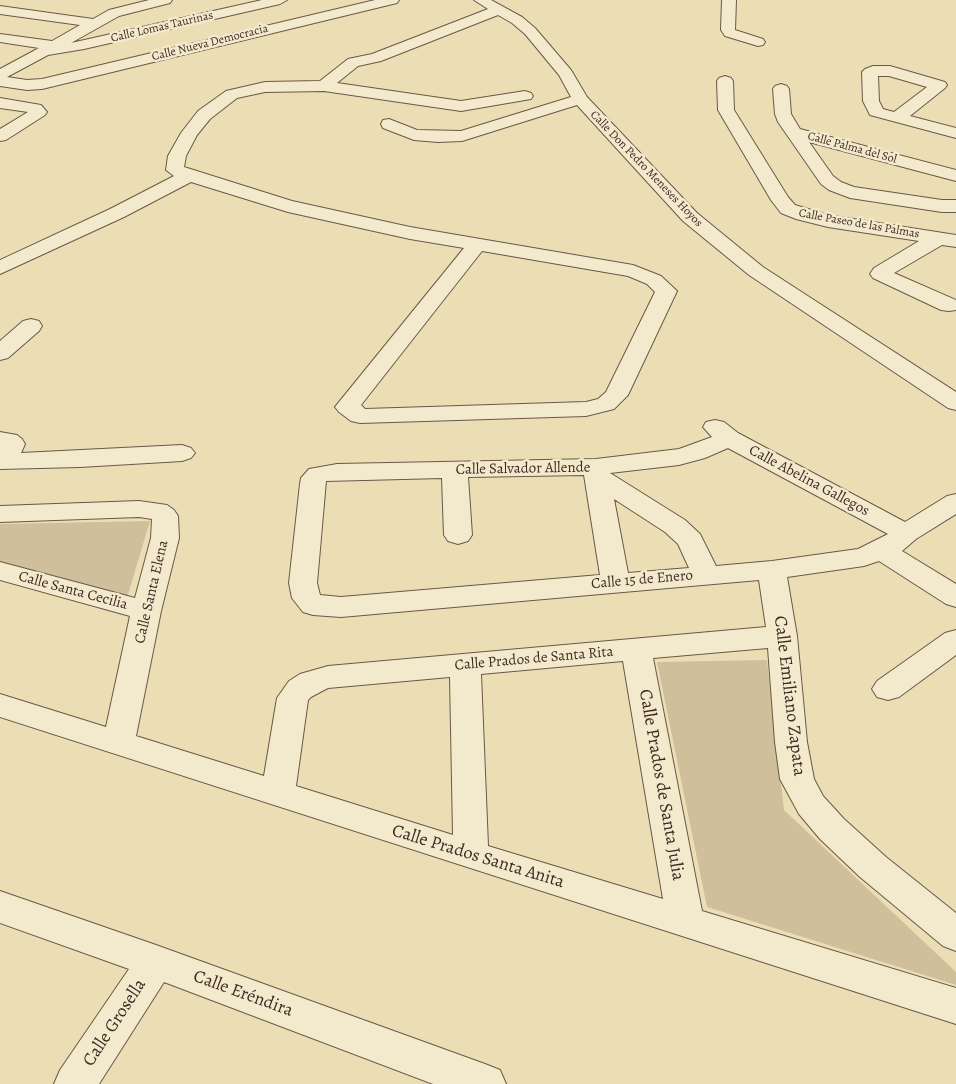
<!DOCTYPE html>
<html>
<head>
<meta charset="utf-8">
<style>
  body { margin:0 }
  canvas { display:block; background:#ecdeb4 }
</style>
</head>
<body>
<canvas width="956" height="1084"></canvas>
<script>
const ctx = document.querySelector('canvas').getContext('2d');
ctx.lineJoin = 'round';
function fillPath(path, color) {
  ctx.fillStyle = color;
  ctx.fill(path, 'evenodd');
}
function shape(rows) {
  const path = new Path2D();
  for (const r of rows) {
    path.moveTo(r[0], r[1]);
    for (let i = 2; i < r.length; i += 2) path.lineTo(r[i], r[i + 1]);
  }
  return path;
}
function trace(path, color, width, dash) {
  ctx.strokeStyle = color;
  ctx.lineWidth = width;
  ctx.lineCap = dash ? 'butt' : 'round';
  ctx.setLineDash(dash || []);
  ctx.stroke(path);
}
function label(font, color, halo, rows, align = 'center') {
  ctx.font = font + ' Alegreya,serif';
  ctx.lineWidth = 5;
  ctx.setLineDash([]);
  ctx.textBaseline = 'middle';
  ctx.strokeStyle = halo;
  ctx.fillStyle = color;
  for (const [text, x, y, turn = 0] of rows) {
    ctx.save();
    ctx.translate(x, y);
    ctx.rotate((+turn || 0) * Math.PI / 180);
    ctx.textAlign = isNaN(turn) ? turn : align;
    if (halo) ctx.strokeText(text, 0, 0);
    ctx.fillText(text, 0, 0);
    ctx.restore();
  }
}
const green = shape([
  [150,521,127,598,0,563,0,524],
  [767,660,784,810,956,972,956,985,707,907,657,662]
]);
const minor = shape([
  [149,0,172,0,170,3,119,16,71,43,262,0,287,0,280,4,84,49,48,55,7,77,27,80,42,79,375,0,399,0,397,3,42,89,27,90,0,86,0,69,39,48,0,42,0,34,52,41,80,25,0,14,0,6,93,19,109,10,149,0],
  [474,0,491,0,522,17,535,28,571,70,587,97,697,213,763,267,956,392,956,410,948,408,749,275,683,221,577,105,462,141,438,142,414,140,383,128,381,124,383,120,389,119,417,130,461,131,571,97,559,75,525,34,512,23,498,15,381,61,358,66,337,83,461,101,525,91,531,93,533,96,531,99,461,111,324,91,265,92,237,98,210,119,197,135,186,156,184,167,292,201,410,227,633,265,661,276,677,291,628,395,614,409,586,416,360,423,351,421,339,412,335,407,464,248,410,239,288,212,191,182,124,217,0,274,0,260,110,209,174,176,166,170,168,156,181,133,198,111,226,91,265,82,320,81,348,59,372,54,488,9,474,0],
  [482,251,628,276,647,284,655,292,606,392,598,399,586,402,365,409,361,405,482,251],
  [722,0,736,0,735,30,763,39,765,42,763,45,758,46,725,36,721,30,722,0],
  [873,66,890,66,945,82,947,85,945,88,910,116,956,128,956,138,870,115,863,101,862,72,865,69,873,66],
  [878,76,889,76,927,87,894,112,883,109,879,101,878,76],
  [725,76,731,78,733,81,734,110,788,197,795,205,828,215,956,235,956,247,942,245,894,273,956,300,956,310,949,311,941,310,873,278,870,274,874,268,919,241,828,227,796,219,781,213,771,200,718,110,717,81,719,78,725,76],
  [781,84,787,86,789,89,791,114,800,129,956,170,956,181,809,142,833,176,841,182,854,187,942,200,956,200,956,212,942,212,850,198,829,190,821,184,778,122,775,114,773,89,775,86,781,84],
  [0,98,41,105,47,112,45,115,6,140,0,141,0,129,28,112,0,108,0,98],
  [31,319,39,321,42,326,39,331,8,358,0,360,0,341,23,321,31,319],
  [715,420,724,422,738,433,905,522,947,496,956,494,956,514,916,539,902,551,956,584,956,607,946,604,879,561,864,566,787,577,797,636,807,742,814,779,823,796,844,819,886,857,956,913,956,951,943,946,860,877,820,839,799,814,780,779,775,742,768,648,653,658,702,911,956,988,956,1024,0,717,0,694,106,727,130,616,0,580,0,562,135,598,151,538,152,519,139,517,0,522,0,506,139,501,167,505,174,510,178,516,179,538,161,611,136,736,264,776,277,698,289,681,300,674,328,666,766,627,759,580,341,617,313,615,303,612,292,598,289,583,300,484,301,478,309,469,337,464,596,459,679,449,712,437,703,427,706,422,715,420],
  [728,448,888,534,858,549,772,561,716,566,700,534,685,520,610,473,679,465,705,458,728,448],
  [584,475,600,575,341,597,320,595,317,583,326,481,442,478,444,535,448,541,458,544,468,541,472,535,468,477,584,475],
  [614,499,665,532,678,544,689,568,628,573,614,499],
  [623,661,663,899,488,846,481,674,623,661],
  [450,677,453,835,296,786,308,700,311,697,328,688,450,677],
  [0,432,17,435,22,439,25,444,21,453,182,445,191,448,195,453,191,458,182,461,80,467,0,469,0,432],
  [956,630,956,655,899,697,888,700,877,697,872,689,877,681,945,633,956,630],
  [0,891,156,945,485,1064,500,1070,506,1084,433,1084,164,982,99,1084,54,1084,60,1070,129,969,0,923,0,891]
]);
const farStreetnames = [
  ["Calle Lomas Taurinas",162,27,-13],
  ["Calle Nueva Democracia",210,43,-14],
  ["Calle Palma del Sol",852,148,15],
  ["Calle Don Pedro Meneses Hoyos",646,169,46],
  ["Calle Paseo de las Palmas",859,224,10]
];
const streetNames = [
  ["Calle Salvador Allende",523,469,-1],
  ["Calle Abelina Gallegos",809,481,28],
  ["Calle 15 de Enero",642,580,-5],
  ["Calle Santa Cecilia",73,591,15],
  ["Calle Santa Elena",152,592,-77],
  ["Calle Prados de Santa Rita",534,659,-5]
];
const nearStreetnames = [
  ["Calle Emiliano Zapata",789,696,83],
  ["Calle Prados de Santa Julia",661,785,80],
  ["Calle Prados Santa Anita",478,857,17],
  ["Calle Eréndira",243,994,20],
  ["Calle Grosella",115,1023,-57]
];
fillPath(green, '#cfc09b');
trace(minor, '#6a5847', 2);
fillPath(minor, '#f3eace');
label('12px', '#3f2b23', '#f3eace', farStreetnames);
label('15px', '#3f2b23', '#f3eace', streetNames);
label('18px', '#3f2b23', '#f3eace', nearStreetnames);
</script>
</body>
</html>
